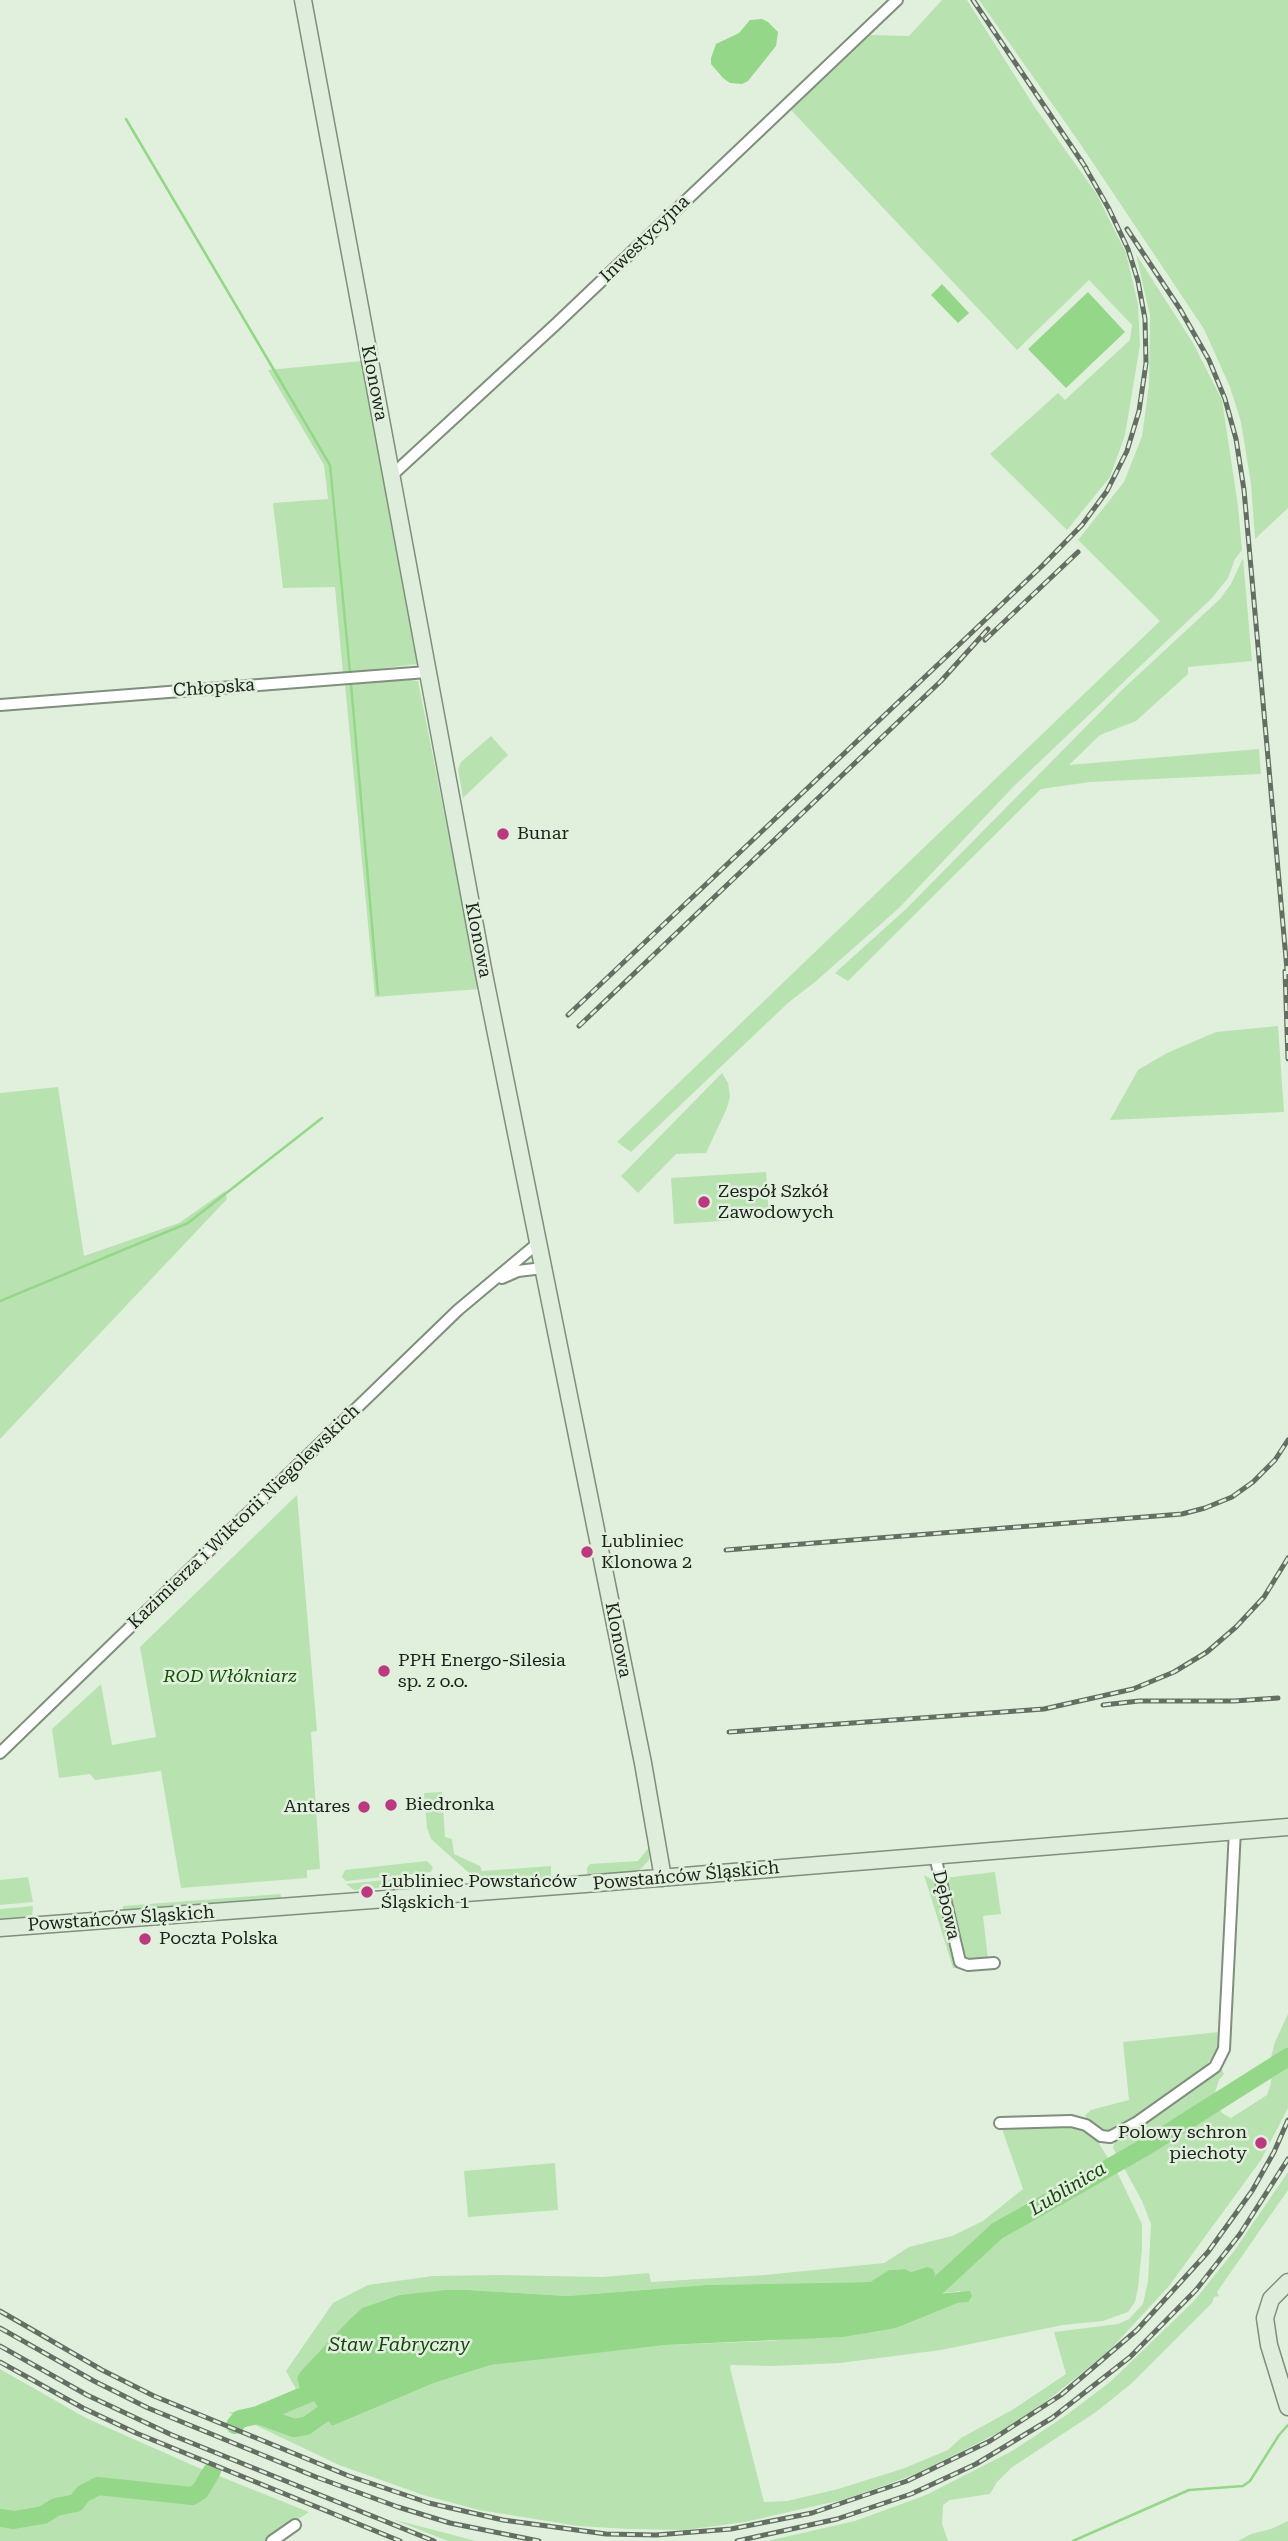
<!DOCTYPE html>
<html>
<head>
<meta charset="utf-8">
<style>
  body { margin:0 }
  canvas { display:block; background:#e0f0dd }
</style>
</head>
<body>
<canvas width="1288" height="2541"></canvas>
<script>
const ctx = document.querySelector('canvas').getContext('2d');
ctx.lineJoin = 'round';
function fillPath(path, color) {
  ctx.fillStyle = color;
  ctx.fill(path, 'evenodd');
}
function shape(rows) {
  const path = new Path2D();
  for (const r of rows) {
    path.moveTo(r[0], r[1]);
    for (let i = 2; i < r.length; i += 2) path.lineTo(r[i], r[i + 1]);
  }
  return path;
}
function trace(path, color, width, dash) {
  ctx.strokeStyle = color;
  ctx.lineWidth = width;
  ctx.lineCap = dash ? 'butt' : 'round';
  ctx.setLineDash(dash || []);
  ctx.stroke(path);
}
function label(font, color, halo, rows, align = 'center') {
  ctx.font = font + ' "Roboto Serif",serif';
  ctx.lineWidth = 5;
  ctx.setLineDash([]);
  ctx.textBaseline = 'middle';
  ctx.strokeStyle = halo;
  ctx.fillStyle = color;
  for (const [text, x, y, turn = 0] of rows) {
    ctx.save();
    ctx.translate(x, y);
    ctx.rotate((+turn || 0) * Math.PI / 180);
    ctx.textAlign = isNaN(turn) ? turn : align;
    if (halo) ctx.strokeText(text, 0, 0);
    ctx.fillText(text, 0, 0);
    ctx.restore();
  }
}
const green = shape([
  [942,0,967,0,1034,106,1096,193,1126,253,1138,304,1140,345,1125,435,1110,477,1067,530,990,454,1058,393,1065,400,1130,340,1132,325,1089,280,1017,350,791,110,870,35,909,36],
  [979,0,1288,0,1288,508,1255,539,1251,484,1241,422,1230,387,1204,329,1079,142],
  [1136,254,1193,343,1222,400,1238,506,1242,550,1235,559,1228,578,1212,598,1013,787,899,908,815,982,789,1002,631,1152,617,1142,1160,621,1078,540,1124,482,1142,436,1149,385,1150,316],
  [362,361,418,664,343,673,335,587,283,588,273,503,328,499,324,465,268,370],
  [1243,558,1252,661,1188,667,1188,674,1136,721,1100,735,1069,765,1259,749,1261,774,1090,782,1041,789,848,981,835,973,906,909,1123,689,1220,599,1231,584],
  [410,680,418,681,479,989,375,997,345,684],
  [491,736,508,755,463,798,458,769,461,762],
  [1278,1026,1284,1112,1110,1120,1138,1070,1167,1053,1216,1032],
  [722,1073,728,1083,730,1096,727,1108,706,1153,676,1154,638,1193,621,1176],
  [58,1087,84,1256,179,1223,225,1191,227,1199,0,1439,0,1093],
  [766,1172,769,1218,674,1224,671,1178],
  [297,1495,317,1731,311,1732,320,1869,307,1870,307,1878,181,1888,161,1771,95,1780,90,1774,59,1778,52,1729,101,1684,112,1745,156,1737,140,1647],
  [442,1792,445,1837,452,1839,454,1854,480,1866,482,1871,551,1866,551,1879,486,1884,478,1881,431,1839,427,1828,424,1793],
  [650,1846,649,1860,638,1872,590,1876,587,1874,587,1868,590,1864,638,1861],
  [427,1861,433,1867,431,1872,346,1881,342,1877,345,1870],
  [995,1872,1001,1914,983,1916,988,1959,971,1961,963,1956,944,1878],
  [433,1875,429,1880,419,1885,354,1890,346,1884],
  [924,1875,933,1880,957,1968,953,1968],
  [28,1877,33,1902,0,1905,0,1880],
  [280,1894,283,1900,123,1913,123,1906],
  [33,1906,32,1918,0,1920,0,1909],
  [1288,2014,1288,2108,1261,2160,1169,2286,1108,2352,1048,2400,1006,2429,916,2474,846,2499,745,2522,685,2530,629,2529,578,2526,479,2510,423,2495,339,2465,228,2412,241,2412,296,2389,286,2371,333,2303,368,2285,433,2276,499,2275,603,2277,649,2273,651,2282,765,2275,884,2263,909,2247,952,2236,983,2221,1023,2189,1001,2126,1064,2125,1077,2128,1095,2137,1119,2176,1142,2224,1142,2249,1138,2288,1135,2302,1128,2312,1103,2321,1063,2325,941,2350,840,2363,773,2366,731,2365,730,2368,764,2502,787,2501,838,2489,902,2469,948,2450,961,2438,1012,2410,1066,2374,1054,2332,1118,2324,1129,2319,1143,2304,1148,2281,1151,2224,1142,2201,1113,2148,1115,2140,1222,2070,1224,2074,1219,2080,1213,2098,1222,2113,1231,2118,1267,2095,1271,2083,1272,2070,1269,2065,1275,2042],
  [927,2267,931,2292,937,2294,960,2291,968,2302,958,2303,896,2328,770,2341,665,2345,607,2350,491,2365,434,2383,332,2426,311,2396,302,2399,298,2393,300,2389,297,2378,300,2372,349,2320,362,2308,399,2295,444,2290,468,2290,567,2296,706,2285,870,2282,889,2270,905,2269,911,2272],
  [1220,2032,1217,2051,1199,2075,1132,2123,1115,2130,1107,2130,1093,2126,1087,2120,1085,2115,1091,2110,1129,2100,1123,2042],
  [555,2163,558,2210,468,2217,464,2171],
  [1288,2172,1288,2190,1217,2292,1219,2296,1214,2297,1212,2303,1132,2383,1096,2412,1011,2468,997,2482,990,2494,950,2500,943,2505,942,2524,948,2541,767,2541,855,2521,926,2495,1012,2451,1065,2416,1110,2382,1194,2301,1234,2251],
  [0,2369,86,2418,199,2468,309,2512,265,2541,0,2541],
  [392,2519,476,2541,448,2541],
  [1288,2521,1288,2541,1238,2541,1251,2534,1271,2529]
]);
const water = shape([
  [762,19,768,22,778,32,776,46,748,81,742,84,730,83,723,78,711,64,711,58,716,44,739,33,750,20],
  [942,284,969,313,958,323,931,295],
  [1088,292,1125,332,1066,388,1028,349],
  [927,2267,933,2269,935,2274,930,2286,931,2292,937,2294,970,2291,972,2296,968,2302,958,2303,896,2328,843,2337,665,2345,491,2365,434,2383,332,2426,311,2397,302,2399,298,2393,300,2389,297,2378,300,2372,349,2320,362,2308,399,2295,444,2290,468,2290,567,2296,706,2285,870,2282,889,2270,905,2269,911,2272]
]);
const stream = shape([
  [126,119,330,465,350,672],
  [351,684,378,994],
  [0,1301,188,1223,322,1118],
  [1073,2541,1189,2490,1243,2486,1250,2481,1279,2435,1288,2425]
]);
const river = shape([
  [910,2299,931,2292,997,2231,1147,2146,1288,2057],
  [258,2415,294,2428,306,2426,323,2414],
  [235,2425,240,2419,258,2415,322,2388],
  [0,2518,14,2520,43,2515,56,2507,76,2503,83,2494,98,2486,192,2496,200,2491,212,2471]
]);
const street = shape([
  [391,476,555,325,897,0],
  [0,705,427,672],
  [502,1278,518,1271,543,1268],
  [0,1753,458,1310,538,1243],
  [935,1856,960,1962,968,1965,994,1963],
  [1000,2123,1071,2121,1086,2125,1101,2136,1110,2137,1136,2123,1215,2067,1224,2049,1235,1830],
  [272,2541,295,2525]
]);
const secondary = shape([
  [303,0,484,974,643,1763,663,1878],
  [0,1928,585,1884,1288,1827],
  [1288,2282,1271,2299,1265,2318,1269,2345,1288,2407]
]);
const rail = shape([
  [973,0,1086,168],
  [1127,229,1180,309,1209,360,1225,399,1236,439,1244,490,1288,981],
  [985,640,1078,552],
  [1285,971,1288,1059],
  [568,1015,1042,566,1082,525,1107,491,1127,451,1139,411,1146,363,1145,319,1138,281,1128,249,1109,209,1081,160],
  [579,1026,941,681,988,629],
  [726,1550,1182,1514,1205,1508,1232,1497,1253,1482,1275,1460,1288,1440],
  [1103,1705,1139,1701,1234,1701,1278,1698],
  [729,1732,1044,1709,1133,1689,1174,1672,1207,1652,1236,1627,1264,1597,1288,1558],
  [0,2311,102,2370,154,2396,349,2476,429,2503,503,2520,606,2534,656,2535,731,2529,812,2513,907,2481,990,2441,1061,2395,1137,2330,1208,2252,1252,2191,1274,2152,1288,2120],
  [0,2328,94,2381,148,2408,316,2477,398,2507,450,2523,539,2541],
  [0,2346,87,2395,172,2435,434,2541],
  [0,2362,83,2408,136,2433,400,2541],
  [737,2541,837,2519,911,2494,976,2464,1052,2418,1130,2357,1196,2290,1240,2234,1288,2159]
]);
const markers = [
  [503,834,7,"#bc3981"],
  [704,1202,7,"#bc3981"],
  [587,1552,7,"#bc3981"],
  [384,1671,7,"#bc3981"],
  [391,1805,7,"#bc3981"],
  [364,1807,7,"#bc3981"],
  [367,1892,7,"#bc3981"],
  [145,1939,7,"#bc3981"],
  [1261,2143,7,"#bc3981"]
];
const streetNames = [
  ["Inwestycyjna",645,239,-44],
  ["Klonowa",374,383,79],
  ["Chłopska",214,688,-4],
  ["Klonowa",478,940,79],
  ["Kazimierza i Wiktorii Niegolewskich",244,1517,-44],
  ["Klonowa",618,1640,79],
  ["Powstańców Śląskich",686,1876,-5],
  ["Dębowa",946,1905,77],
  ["Powstańców Śląskich",121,1919,-4]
];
const poiNames = [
  ["Bunar",517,834],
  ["Zespół Szkół",718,1192],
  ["Zawodowych",718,1213],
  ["Lubliniec",601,1542],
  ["Klonowa 2",601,1563],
  ["PPH Energo-Silesia",398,1661],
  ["sp. z o.o.",398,1682],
  ["Biedronka",405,1805],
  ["Antares",350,1807,"right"],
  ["Lubliniec Powstańców",381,1882],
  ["Śląskich 1",381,1903],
  ["Poczta Polska",159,1939],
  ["Polowy schron",1247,2133,"right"],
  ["piechoty",1247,2154,"right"]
];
const parkNames = [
  ["ROD Włókniarz",230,1677]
];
const waterNames = [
  ["Lublinica",1068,2189,-31],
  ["Staw Fabryczny",399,2345]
];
fillPath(green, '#b9e2b1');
fillPath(water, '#94d788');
trace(stream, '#94d788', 2.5);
trace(river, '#94d788', 18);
trace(street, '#808e7d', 14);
trace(secondary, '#808e7d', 19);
trace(street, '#fff', 10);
trace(secondary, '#dfeedc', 16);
trace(rail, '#646e63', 5);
trace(rail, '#e0f0dd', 2.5, [8]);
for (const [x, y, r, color] of markers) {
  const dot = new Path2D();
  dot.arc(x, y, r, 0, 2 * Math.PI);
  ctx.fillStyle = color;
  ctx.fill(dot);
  trace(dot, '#e0f0dd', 2.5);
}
label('18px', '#1c221b', '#e0f0dd', streetNames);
label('18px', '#1c221b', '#e0f0dd', poiNames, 'left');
label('italic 18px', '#0f5200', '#e0f0dd', parkNames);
label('italic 19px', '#18440f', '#e0f0dd', waterNames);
</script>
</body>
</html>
